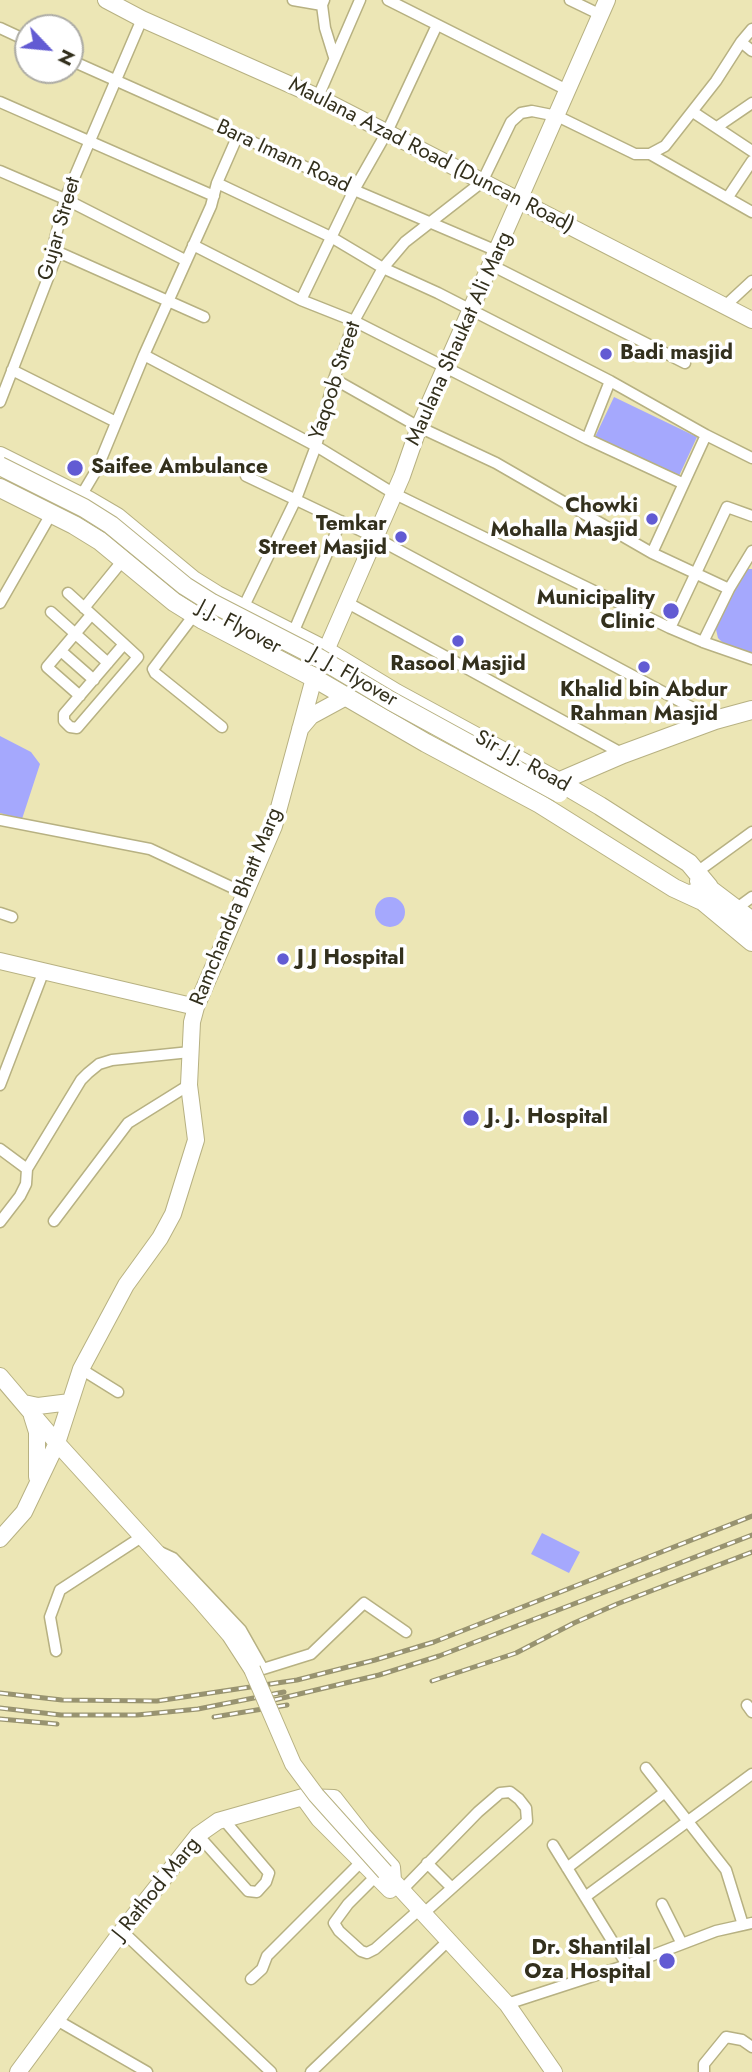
<!DOCTYPE html>
<html>
<head>
<meta charset="utf-8">
<style>
  body { margin:0 }
  #map { position:relative; width:752px; height:2072px; overflow:hidden; background:#ece6b5; font-family:Jost,sans-serif }
  canvas { display:block }
  .north { position:absolute; left:14px; top:14px; width:70px; height:70px; box-sizing:border-box; background:#fff; border:2px solid #adaca5; border-radius:50%; rotate:116deg; font-size:19px; font-weight:700; line-height:28px; text-align:center; color:#33301d }
  .north::after { content:''; display:block; margin:auto; width:24px; height:32px; background:#625bd3; clip-path:polygon(50% 0,100% 100%,50% 72%,0 100%) }
</style>
</head>
<body>
<div id="map">
<canvas width="752" height="2072"></canvas>
<div class="north">N</div>
</div>
<script>
const ctx = document.querySelector('canvas').getContext('2d');
ctx.lineJoin = 'round';
function fillPath(path, color) {
  ctx.fillStyle = color;
  ctx.fill(path, 'evenodd');
}
function shape(rows) {
  const path = new Path2D();
  for (const r of rows) {
    if (r.length === 3) {
      path.moveTo(r[0] + r[2], r[1]);
      path.arc(r[0], r[1], r[2], 0, 2 * Math.PI);
      continue;
    }
    path.moveTo(r[0], r[1]);
    for (let i = 2; i < r.length; i += 2) path.lineTo(r[i], r[i + 1]);
  }
  return path;
}
function trace(path, color, width, dash) {
  ctx.strokeStyle = color;
  ctx.lineWidth = width;
  ctx.lineCap = dash ? 'butt' : 'round';
  ctx.setLineDash(dash || []);
  ctx.stroke(path);
}
function label(font, color, halo, rows, align = 'center') {
  ctx.font = font + ' Jost,sans-serif';
  ctx.lineWidth = 7;
  ctx.setLineDash([]);
  ctx.textBaseline = 'middle';
  ctx.strokeStyle = halo;
  ctx.fillStyle = color;
  for (const [text, x, y, turn = 0] of rows) {
    ctx.save();
    ctx.translate(x, y);
    ctx.rotate((+turn || 0) * Math.PI / 180);
    ctx.textAlign = isNaN(turn) ? turn : align;
    if (halo) ctx.strokeText(text, 0, 0);
    ctx.fillText(text, 0, 0);
    ctx.restore();
  }
}
const green = shape([
  [614,397,697,437,679,476,595,437],
  [747,569,752,569,752,655,723,643,718,638,715,625,739,576],
  [0,736,31,752,40,764,22,819,0,813],
  [390,912,15],
  [542,1533,580,1552,569,1573,531,1554]
]);
const street = shape([
  [293,0,322,5],
  [324,0,322,5,325,28,334,57],
  [388,0,567,90],
  [570,0,601,15],
  [0,28,28,41],
  [741,42,752,51],
  [70,60,238,135,354,190,497,251],
  [318,97,360,0],
  [0,102,214,196],
  [693,112,752,151],
  [717,127,752,103],
  [650,154,752,212],
  [0,171,65,199,185,260],
  [217,183,331,237,383,268,438,293,610,381,706,435,752,458],
  [728,197,752,161],
  [193,245,301,300,354,321,587,439,682,483],
  [58,252,204,317],
  [491,265,685,363],
  [301,300,354,190,387,132,437,25],
  [725,306,752,281],
  [144,355,316,446,393,493,670,628,703,642,752,659],
  [12,370,116,422],
  [334,379,419,427,496,463,652,553,729,589],
  [0,402,58,252,53,247,65,199,142,19],
  [587,439,610,381],
  [246,476,374,537,715,720],
  [81,496,97,469,144,355,211,206,217,183,238,135],
  [652,553,706,435],
  [68,593,124,644,138,657,77,728,70,727,64,721,64,714,124,644],
  [346,602,623,754],
  [0,603,51,514],
  [84,608,123,560],
  [243,608,296,499,316,446,334,379,354,321,383,268,405,242,482,182,511,122,521,113,532,111,557,116,635,154,650,154,665,146,716,81,741,42,752,29],
  [51,612,108,663],
  [194,615,153,669,155,673,222,727],
  [670,628,727,507,752,516],
  [293,633,341,521],
  [703,642,729,589,752,551],
  [61,651,94,680],
  [80,696,47,667,91,615],
  [0,820,150,849,244,893],
  [697,872,752,832],
  [737,908,752,897],
  [0,913,12,917],
  [0,1085,43,973],
  [0,1149,27,1169],
  [54,1221,128,1123,189,1085],
  [0,1222,20,1196,26,1184,27,1169,81,1080,88,1073,99,1064,112,1060,190,1052],
  [81,1369,118,1392],
  [160,1552,173,1558,241,1630,263,1669,311,1654,364,1603,406,1632],
  [56,1651,50,1617,60,1590,143,1536],
  [747,1705,752,1712],
  [646,1768,726,1870,743,1925],
  [198,1835,248,1891,257,1892,266,1882,269,1873,224,1820],
  [553,1845,627,1965],
  [427,1863,451,1887],
  [567,1868,665,1792],
  [376,1876,348,1904,334,1923,339,1931,361,1951,367,1953,375,1949,420,1909],
  [402,1890,478,1812,500,1793,510,1792,519,1799,526,1808,527,1821,424,1913],
  [585,1897,752,1774],
  [662,1904,682,1944],
  [122,1931,271,2072],
  [251,1979,262,1969,267,1956,362,1861],
  [507,2004,627,1965,716,1931,752,1923],
  [55,2019,147,2072],
  [311,2072,448,1941],
  [704,2072,704,2064,726,2037,742,2040,752,2047]
]);
const secondary = shape([
  [106,0,142,19,318,97,752,320],
  [300,729,311,716,346,697],
  [0,961,196,1007],
  [0,1376,57,1443,199,1599,230,1635,252,1669],
  [24,1403,38,1406,70,1402],
  [32,1416,37,1432,37,1477],
  [0,1539,24,1512,57,1443,81,1369,126,1285,160,1238,173,1214,196,1140,189,1085,192,1022,196,1007,274,826,314,678,402,476,419,427,607,0],
  [303,1797,319,1819,390,1890],
  [387,1874,507,2004,554,2072],
  [18,2072,122,1931,198,1835,218,1821,303,1797,334,1798,363,1835,392,1867,393,1880]
]);
const primary = shape([
  [0,456,88,500,117,517,193,580,217,595,325,650,396,693,554,779,600,806,689,863,709,887],
  [0,488,74,525,100,541,174,602,203,620,314,678,426,743,540,804,674,888,700,900],
  [558,782,623,754,715,720,752,710],
  [699,881,752,921],
  [693,893,752,942]
]);
const rail = shape([
  [432,1681,516,1653,574,1623,617,1604,752,1552],
  [0,1693,62,1700,157,1701,297,1680,375,1660,434,1642,752,1516],
  [274,1700,379,1675,439,1656,752,1535],
  [0,1708,61,1715,137,1715,198,1709,284,1692],
  [214,1717,287,1705],
  [0,1719,57,1724]
]);
const secondaryBridge = shape([
  [252,1669,293,1764,316,1795,385,1872]
]);
const primaryBridge = shape([
  [0,466,84,508,111,525,185,586,212,603,319,658,391,701,559,793]
]);
const markers = [
  [606,354,7,"#625bd3"],
  [75,468,9,"#625bd3"],
  [652,519,7,"#625bd3"],
  [401,537,7,"#625bd3"],
  [671,611,9,"#625bd3"],
  [458,641,7,"#625bd3"],
  [644,667,7,"#625bd3"],
  [283,959,7,"#625bd3"],
  [471,1118,9,"#625bd3"],
  [667,1961,9,"#625bd3"]
];
const streetNames = [
  ["Maulana Azad Road (Duncan Road)",431,156,27],
  ["Bara Imam Road",283,157,25],
  ["Gujar Street",60,229,-74],
  ["Maulana Shaukat Ali Marg",460,339,-66],
  ["Yaqoob Street",336,381,-72],
  ["J.J. Flyover",239,628,28],
  ["J. J. Flyover",353,678,30],
  ["Sir J.J. Road",522,762,29],
  ["Ramchandra Bhatt Marg",237,907,-68],
  ["J Rathod Marg",157,1889,-51]
];
const poiNames = [
  ["Badi masjid",620,354],
  ["Saifee Ambulance",91,468],
  ["Chowki",638,507,"right"],
  ["Mohalla Masjid",638,531,"right"],
  ["Temkar",387,525,"right"],
  ["Street Masjid",387,549,"right"],
  ["Municipality",655,599,"right"],
  ["Clinic",655,623,"right"],
  ["Rasool Masjid",458,665,"center"],
  ["Khalid bin Abdur",644,691,"center"],
  ["Rahman Masjid",644,715,"center"],
  ["J J Hospital",297,959],
  ["J. J. Hospital",487,1118],
  ["Dr. Shantilal",651,1949,"right"],
  ["Oza Hospital",651,1973,"right"]
];
fillPath(green, '#a5a8fd');
trace(street, '#b7b182', 13);
trace(secondary, '#b7b182', 18);
trace(primary, '#b7b182', 20);
trace(street, '#fff', 10);
trace(secondary, '#fff', 16);
trace(primary, '#fff', 18);
trace(rail, '#989370', 5);
trace(rail, '#fff', 2.5, [8]);
trace(secondaryBridge, '#b7b182', 18, []);
trace(primaryBridge, '#b7b182', 20, []);
trace(secondaryBridge, '#fff', 16);
trace(primaryBridge, '#fff', 18);
for (const [x, y, r, color] of markers) {
  const dot = new Path2D();
  dot.arc(x, y, r, 0, 2 * Math.PI);
  ctx.fillStyle = color;
  ctx.fill(dot);
  trace(dot, '#fff', 2.5);
}
label('21px', '#33301d', '#fff', streetNames);
label('bold 21px', '#33301d', '#fff', poiNames, 'left');
</script>
</body>
</html>
